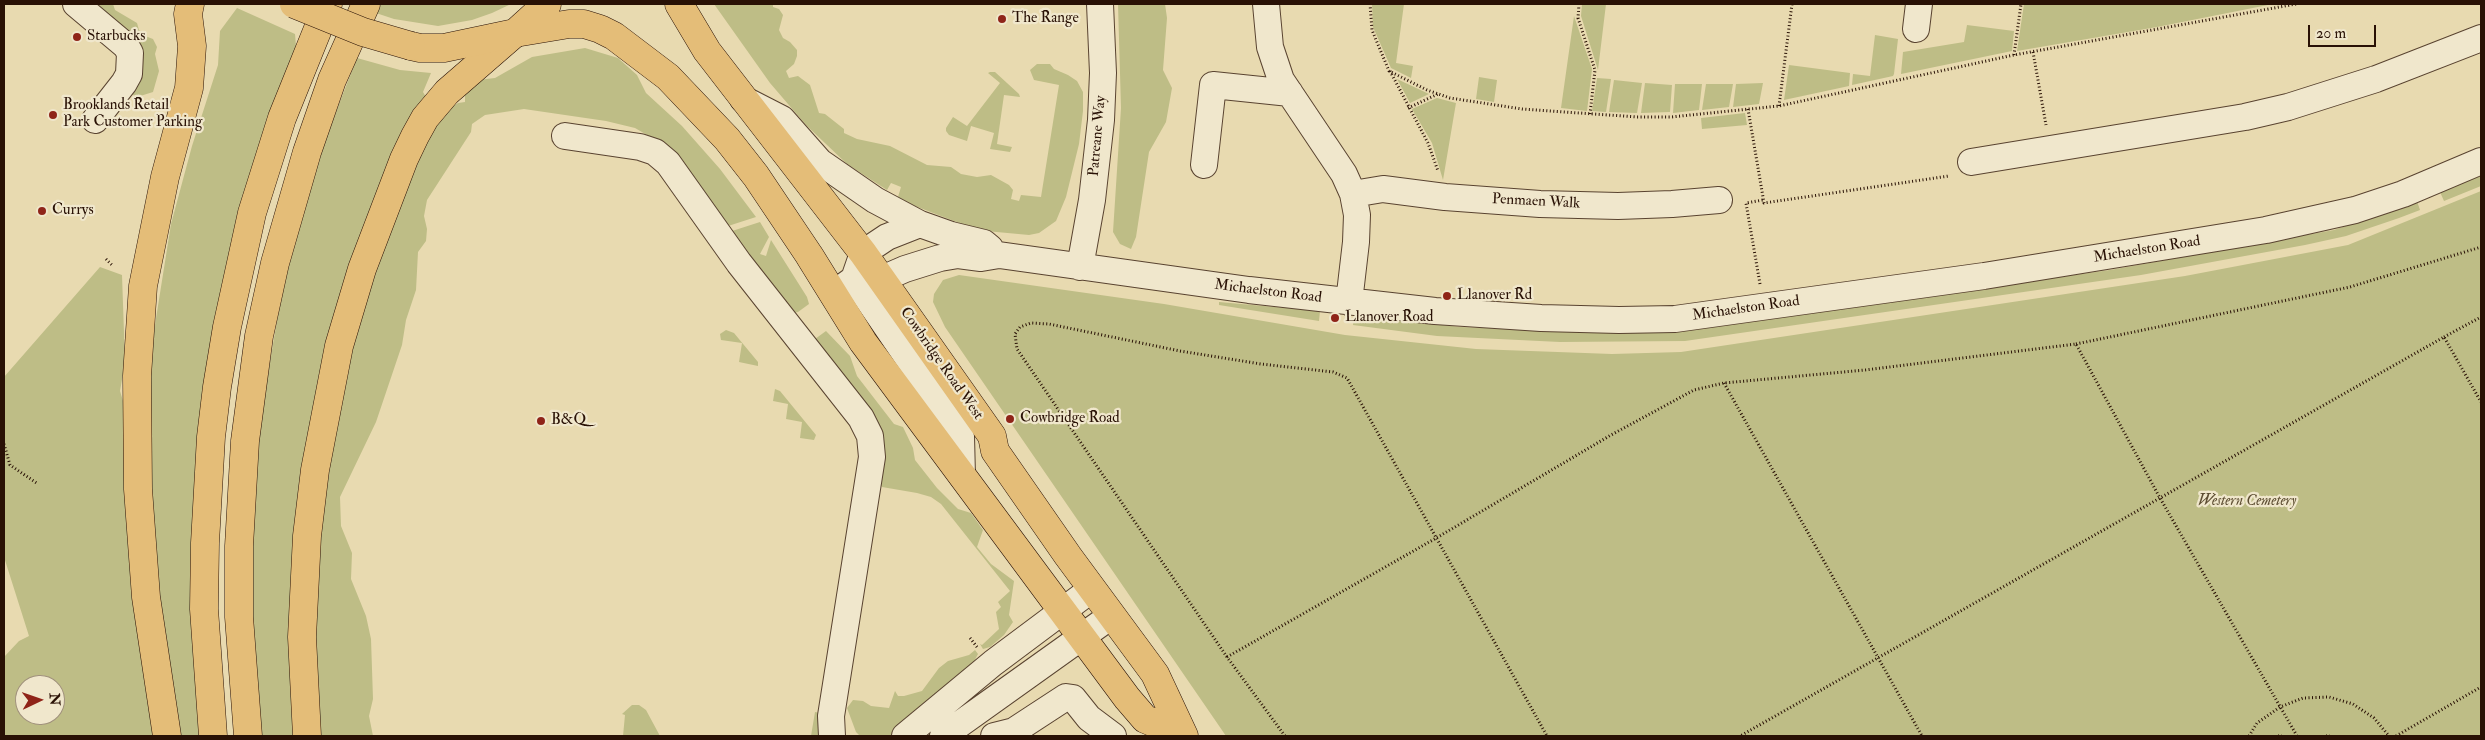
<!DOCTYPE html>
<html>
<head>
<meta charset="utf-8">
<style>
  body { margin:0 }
  #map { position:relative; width:2485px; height:740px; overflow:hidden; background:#e8dab0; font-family:"IM FELL Double Pica",serif }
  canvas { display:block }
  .frame { position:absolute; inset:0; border:5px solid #291105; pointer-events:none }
  .north { position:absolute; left:15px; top:675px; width:50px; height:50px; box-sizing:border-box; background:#f0e7cc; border:1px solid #a0917c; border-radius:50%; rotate:87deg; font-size:14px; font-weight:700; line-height:20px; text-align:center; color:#291105 }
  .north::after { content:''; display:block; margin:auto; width:18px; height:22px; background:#8f2418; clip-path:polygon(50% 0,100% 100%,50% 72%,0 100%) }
  .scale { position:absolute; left:2308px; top:25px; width:68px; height:22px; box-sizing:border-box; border:2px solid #291105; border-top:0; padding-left:6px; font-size:15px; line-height:18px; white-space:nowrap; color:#291105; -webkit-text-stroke:4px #f0e7cc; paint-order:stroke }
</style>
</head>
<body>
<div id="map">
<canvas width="2485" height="740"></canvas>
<div class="frame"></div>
<div class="north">N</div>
<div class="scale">20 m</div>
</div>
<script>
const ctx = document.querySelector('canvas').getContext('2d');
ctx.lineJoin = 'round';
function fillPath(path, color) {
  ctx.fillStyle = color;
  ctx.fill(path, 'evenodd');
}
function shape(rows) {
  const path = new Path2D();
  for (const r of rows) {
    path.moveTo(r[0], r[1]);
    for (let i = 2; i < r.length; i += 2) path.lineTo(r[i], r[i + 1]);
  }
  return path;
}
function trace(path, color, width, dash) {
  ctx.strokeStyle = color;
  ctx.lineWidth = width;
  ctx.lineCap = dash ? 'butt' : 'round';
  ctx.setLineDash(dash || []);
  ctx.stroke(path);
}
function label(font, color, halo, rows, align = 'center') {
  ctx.font = font + ' "IM FELL Double Pica",serif';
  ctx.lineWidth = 4.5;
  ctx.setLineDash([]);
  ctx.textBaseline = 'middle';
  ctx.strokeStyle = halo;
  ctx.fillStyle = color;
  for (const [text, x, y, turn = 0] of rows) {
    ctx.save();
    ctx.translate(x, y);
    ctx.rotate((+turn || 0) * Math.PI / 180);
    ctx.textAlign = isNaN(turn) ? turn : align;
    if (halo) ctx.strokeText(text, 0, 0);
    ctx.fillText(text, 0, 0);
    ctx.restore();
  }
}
const green = shape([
  [88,4,113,4,115,10,137,23,139,30,145,36,153,39,157,47,155,54,159,71,153,92,137,97,130,93,128,62],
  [381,4,511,4,492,13,472,20,438,26,394,19,376,13],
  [714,4,773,4,773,7,779,9,783,15,779,30,783,38,790,42,797,50,797,56,794,64,786,71,789,78,798,76,810,85,819,113,825,114,844,129,844,133,857,139,890,146,927,165,951,167,961,174,977,177,991,175,1009,185,1013,190,1011,199,1019,201,1021,195,1041,197,1059,85,1034,80,1030,70,1037,64,1050,64,1054,69,1068,75,1077,81,1083,92,1083,111,1079,144,1066,197,1056,221,1039,233,1029,235,986,231,967,226,915,206,898,197,901,187,891,183,887,190,847,164,806,125,770,83],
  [1118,4,1165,4,1167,18,1163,70,1172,88,1166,122,1149,152,1136,237,1131,249,1120,244,1113,232,1121,108],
  [1372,4,1404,4,1396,63,1413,66,1411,78,1391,68,1373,27],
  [1582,4,1606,4,1598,70,1581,16],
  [2024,4,2273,4,2157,27,2017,51],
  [237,8,295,34,296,46,292,65,240,208,201,736,179,736,153,552,148,396,154,331,171,224,192,146,218,65,220,31],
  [1574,16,1592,69,1587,111,1561,108],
  [1967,25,2014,31,2012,51,1901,74,1903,52,1964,42],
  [1875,35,1898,39,1894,74,1893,76,1852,85,1853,74,1870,76],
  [585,48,618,58,637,75,646,93,682,126,720,169,756,217,725,227,654,139,635,128,606,121,524,109,485,115,472,124,471,132,427,200,424,216,427,229,426,241,418,252,416,290,406,320,402,345,376,422,340,497,341,526,352,553,351,579,366,616,371,639,373,699,369,716,373,736,317,736,314,688,316,561,332,438,361,312,390,225,425,142,440,119,450,108,458,103,465,102,465,93,477,80,495,78,532,57],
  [357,58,400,70,431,73,423,92,426,97,342,306,296,736,261,736,253,634,252,550,260,421,283,285,321,150],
  [1789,65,1850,73,1849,86,1784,100],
  [990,72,995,72,1019,94,1020,97,1004,95,997,144,1012,147,1010,152,990,149,994,133,971,126,967,141,949,135,946,131,946,128,953,117,967,126,1000,83,988,73],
  [1479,77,1497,80,1494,102,1476,99],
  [1597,78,1611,79,1606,112,1592,111],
  [1397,79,1429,94,1410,103],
  [1614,80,1642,83,1637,113,1609,112],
  [1645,83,1672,85,1670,112,1641,113],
  [1763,83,1759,104,1733,107,1736,84],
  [1675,84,1702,84,1699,110,1673,113],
  [1706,84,1733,84,1729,107,1702,110],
  [1437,98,1456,103,1443,180,1432,143,1412,109],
  [1745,113,1747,125,1702,129,1701,118],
  [2481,175,2481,186,2444,201,2440,192],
  [2481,191,2481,736,1226,736,945,327,933,302,934,294,943,280,959,275,1164,304,1345,335,1476,349,1612,354,1681,352,2185,276,2348,245],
  [2417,201,2420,210,2399,218,2346,236,2305,245,2141,275,1685,341,1560,342,1437,336,1353,325,1354,315,1460,327,1560,331,2002,285,2110,270,2334,230],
  [760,222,769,237,760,254,766,256,771,240,807,297,809,304,798,312,794,313,729,232],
  [100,267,122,275,125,362,120,391,126,411,158,736,4,736,4,657,19,641,29,636,4,557,4,377],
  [25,685,55,685,55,715,25,715],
  [1219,302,1320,311,1319,321,1219,305],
  [726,330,734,333,758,362,758,366,739,362,742,343,721,340,720,334],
  [826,331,850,356,857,376,894,424,903,427,913,448,915,460,937,488,958,509,971,513,983,530,977,547,991,564,1014,581,1009,615,1013,622,1004,635,990,647,983,649,980,644,982,645,999,629,996,612,1001,607,998,602,1010,591,941,504,931,497,917,493,882,487,880,484,885,456,882,431,815,339],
  [775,389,780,391,816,435,814,440,800,438,802,422,786,419,788,404,773,401],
  [975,650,978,654,968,673,895,736,860,736,856,732,847,708,853,700,863,701,871,706,889,708,895,691,898,696,904,696,922,691,939,668,948,661,969,655],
  [632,705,639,705,646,710,660,736,623,736,625,715,622,714],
  [815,712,820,713,819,736,811,736]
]);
const path = shape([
  [1370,4,1372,30,1389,71,1427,90,1450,98,1522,109,1637,117,1671,117,1779,106,2014,55,2296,4],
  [1579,4,1578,18,1595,70,1590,114],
  [2033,52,2046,125],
  [2014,55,2021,4],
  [1390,71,1428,143,1438,171],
  [1779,106,1792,4],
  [1408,108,1438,94],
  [1748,109,1764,203,1949,176],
  [106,259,112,265],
  [1760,284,1746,203,1763,200],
  [2444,337,2481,317],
  [2076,344,2350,287,2481,247],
  [1724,383,1922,736],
  [4,444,10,465,38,484],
  [970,638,977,647],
  [1227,657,1017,349,1015,334,1020,327,1031,323,1049,324,1180,351,1261,364,1333,372,1347,378,1547,736],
  [1285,736,1227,657,1438,537,1611,435,1694,390,1724,383,1865,370,2076,344,2160,498,1740,736],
  [2249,736,2257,723,2280,707,2303,698,2329,697,2353,704,2374,718,2389,736],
  [2278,736,2282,736],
  [2297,736,2160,498,2444,337,2481,402],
  [2326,736,2330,736],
  [2396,736,2481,687]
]);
const minor = shape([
  [76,4,126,46,130,53,129,74,124,83,95,120],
  [1266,4,1270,47,1281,80,1344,174,1353,194,1357,215,1356,242,1349,302],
  [1916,29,1919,4],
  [743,99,782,119,820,162,875,200,920,224,951,235,984,243,990,248],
  [565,136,640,147,655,152,668,163,739,263,861,418,870,436,872,457,831,716,832,736],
  [1971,162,2245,117,2288,107,2376,79,2481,38],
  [1204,165,1213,85,1290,93],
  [1353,194,1383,189,1445,197,1540,204,1618,206,1672,204,1719,200],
  [920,224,887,237,863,253,854,279,961,436,962,476],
  [1080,267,1092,200,1101,120,1103,73,1100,4],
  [833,294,854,279,882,279,905,269,940,258,958,255,981,258,999,255,1249,290,1435,311,1541,318,1619,320,1675,319,1984,276,2266,230,2355,210,2403,194,2481,161],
  [905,736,993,663,1092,589],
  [943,736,1111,616],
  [994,736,1014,731,1066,697,1073,698,1089,718,1113,736]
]);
const major = shape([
  [167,736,146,597,138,489,137,376,143,286,165,177,189,88,192,46,188,14,190,4],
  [213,736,204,609,205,543,211,437,217,387,227,327,252,213,282,118,328,4],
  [248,736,239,617,239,546,245,441,259,336,275,263,307,152,332,80,366,4],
  [307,736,302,637,307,536,315,470,339,346,362,269,404,159,415,136,425,118,447,92,515,33]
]);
const highway = shape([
  [679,4,707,51,863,253,992,436,995,451,1068,556,1155,674,1184,736],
  [515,33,547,4],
  [411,46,420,48,444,48,515,33,569,24,584,24,600,29,614,36,668,77,727,139,756,176,809,255,863,342,1127,698,1145,719,1183,735]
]);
const highwayBridge = shape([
  [294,4,363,32,411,46]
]);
const markers = [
  [1002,19,5,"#8f2418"],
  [77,37,5,"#8f2418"],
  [53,115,5,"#8f2418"],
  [42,211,5,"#8f2418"],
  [1447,296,5,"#8f2418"],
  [1335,318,5,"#8f2418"],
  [1010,419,5,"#8f2418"],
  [541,421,5,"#8f2418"]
];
const poiNames = [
  ["The Range",1012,19],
  ["Starbucks",87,37],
  ["Brooklands Retail",63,106],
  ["Park Customer Parking",63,123],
  ["Currys",52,211],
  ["Llanover Rd",1457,296],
  ["Llanover Road",1345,318],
  ["Cowbridge Road",1020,419],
  ["B&Q",551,421]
];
const streetNames = [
  ["Patreane Way",1098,136,-85],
  ["Penmaen Walk",1536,202,3],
  ["Michaelston Road",2147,250,-9],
  ["Michaelston Road",1268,292,7],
  ["Michaelston Road",1746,309,-8],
  ["Cowbridge Road West",941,364,55]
];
const parkNames = [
  ["Western Cemetery",2247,502]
];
fillPath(green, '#bebd86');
trace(minor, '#594330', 28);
trace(major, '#291105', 29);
trace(highway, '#291105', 29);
trace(path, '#291105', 3, [1, 2.5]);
trace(minor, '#f0e7cc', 26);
trace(major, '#e4bd78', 28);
trace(highway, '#e4bd78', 28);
trace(highwayBridge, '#291105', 29, []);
trace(highwayBridge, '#e4bd78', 28);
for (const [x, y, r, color] of markers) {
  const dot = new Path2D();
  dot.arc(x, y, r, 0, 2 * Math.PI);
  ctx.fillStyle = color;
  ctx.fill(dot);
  trace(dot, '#f0e7cc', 2);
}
label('15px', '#291105', '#f0e7cc', poiNames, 'left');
label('15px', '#291105', '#f0e7cc', streetNames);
label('italic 15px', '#5d4d32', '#f0e7cc', parkNames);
</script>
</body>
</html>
